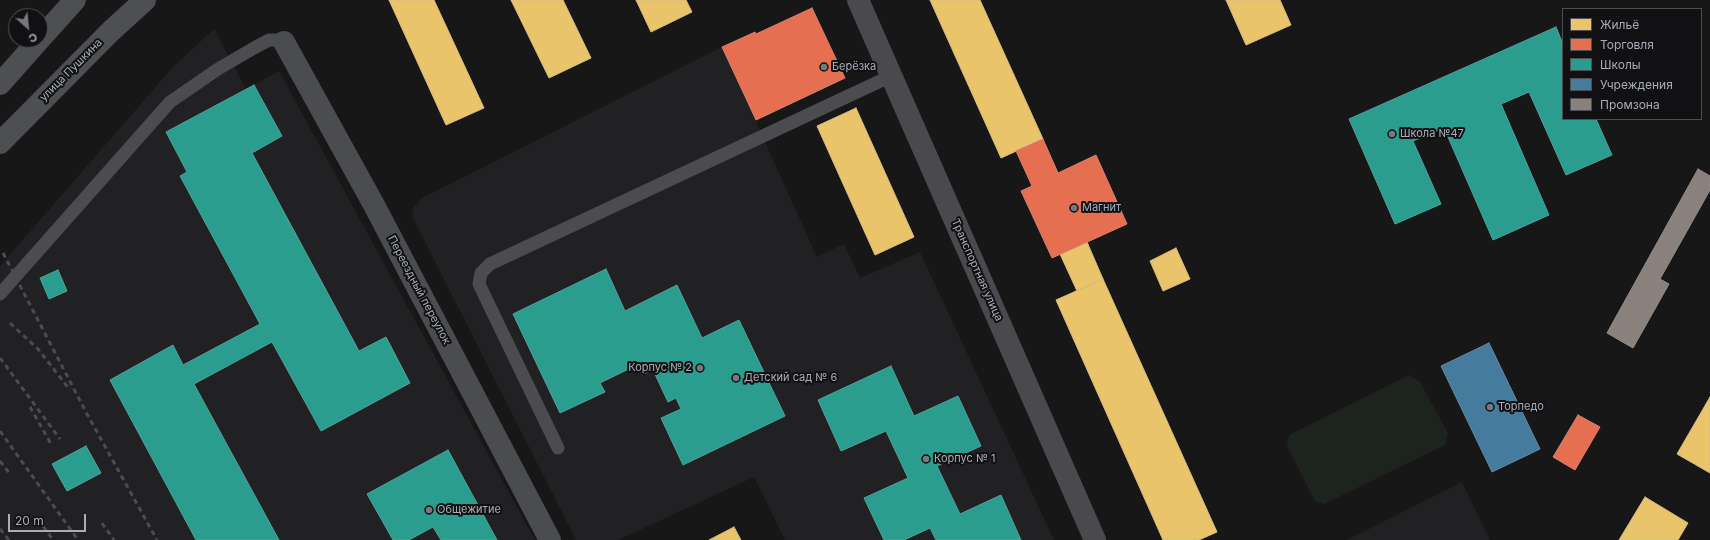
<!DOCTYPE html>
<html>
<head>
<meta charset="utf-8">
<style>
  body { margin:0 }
  #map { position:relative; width:1710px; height:540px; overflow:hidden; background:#171717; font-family:Inter,sans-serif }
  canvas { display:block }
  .legend { position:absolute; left:1562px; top:8px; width:140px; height:112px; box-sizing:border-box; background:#111113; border:1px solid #4d4f55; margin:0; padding:5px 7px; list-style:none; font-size:12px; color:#a8adb8 }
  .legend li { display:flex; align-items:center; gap:8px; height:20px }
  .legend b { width:20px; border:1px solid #4d4f55 }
  .north { position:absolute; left:8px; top:8px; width:40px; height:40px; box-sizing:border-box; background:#111113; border:1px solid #4d4f55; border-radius:50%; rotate:153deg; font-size:11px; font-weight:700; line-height:16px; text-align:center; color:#a8adb8 }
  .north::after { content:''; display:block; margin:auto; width:14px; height:18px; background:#757880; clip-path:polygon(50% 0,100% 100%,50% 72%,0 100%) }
  .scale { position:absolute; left:8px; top:514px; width:78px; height:18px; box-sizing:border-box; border:2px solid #a8adb8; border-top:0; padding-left:5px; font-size:12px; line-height:14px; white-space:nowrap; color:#a8adb8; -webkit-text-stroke:3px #111113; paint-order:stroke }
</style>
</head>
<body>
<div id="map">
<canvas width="1710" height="540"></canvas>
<ul class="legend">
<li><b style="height:11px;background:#e9c46a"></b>Жильё</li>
<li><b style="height:11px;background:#e76f51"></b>Торговля</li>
<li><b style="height:11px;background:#2a9d8f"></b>Школы</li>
<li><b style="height:11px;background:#457b9d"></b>Учреждения</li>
<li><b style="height:11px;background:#8a817c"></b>Промзона</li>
</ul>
<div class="north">С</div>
<div class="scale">20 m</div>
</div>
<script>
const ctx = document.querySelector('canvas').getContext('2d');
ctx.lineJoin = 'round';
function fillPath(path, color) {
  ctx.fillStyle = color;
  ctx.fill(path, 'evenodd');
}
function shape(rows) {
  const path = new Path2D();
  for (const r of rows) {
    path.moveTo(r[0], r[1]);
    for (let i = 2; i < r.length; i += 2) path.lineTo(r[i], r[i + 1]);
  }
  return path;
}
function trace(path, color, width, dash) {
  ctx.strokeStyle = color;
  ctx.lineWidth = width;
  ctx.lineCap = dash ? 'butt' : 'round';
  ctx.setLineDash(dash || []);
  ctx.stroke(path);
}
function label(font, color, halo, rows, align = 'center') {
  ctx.font = font + ' Inter,sans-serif';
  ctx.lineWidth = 4;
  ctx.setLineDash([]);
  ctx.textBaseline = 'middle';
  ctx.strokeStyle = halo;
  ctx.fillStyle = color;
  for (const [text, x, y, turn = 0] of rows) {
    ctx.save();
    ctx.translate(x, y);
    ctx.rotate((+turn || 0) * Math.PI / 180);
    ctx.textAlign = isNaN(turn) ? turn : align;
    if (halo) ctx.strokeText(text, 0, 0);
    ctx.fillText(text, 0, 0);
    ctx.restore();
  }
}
const built = shape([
  [214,29,246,89,279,71,535,540,0,540,0,266,173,67],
  [722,47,817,257,844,244,860,278,920,252,1054,540,785,540,754,477,618,540,576,540,412,216,414,207,422,198],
  [1462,482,1490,540,1347,540]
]);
const green = shape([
  [1409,375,1420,382,1448,433,1445,445,1324,504,1315,501,1287,446,1289,435]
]);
const homes = shape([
  [389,0,434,0,484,108,446,125,389,0],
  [511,0,563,0,591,58,549,78,511,0],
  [636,0,686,0,692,12,651,32,636,0],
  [930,0,980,0,1043,139,1001,158,930,0],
  [1226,0,1280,0,1291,25,1246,45,1226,0],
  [856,108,914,237,875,255,817,126,856,108],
  [1087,242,1103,279,1077,291,1060,254,1087,242],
  [1176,248,1190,279,1163,291,1150,261,1176,248],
  [1103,279,1217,532,1199,540,1163,540,1056,300,1103,279],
  [1710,397,1710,473,1677,454,1710,397],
  [1645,497,1688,523,1678,540,1619,540,1645,497],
  [734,527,741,540,709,540,734,527]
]);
const shops = shape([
  [812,8,845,78,756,120,722,47,755,32,756,34,812,8],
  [1043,139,1058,173,1096,155,1127,224,1052,258,1021,191,1032,186,1016,151,1043,139],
  [1578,415,1600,427,1575,470,1553,457,1578,415]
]);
const schools = shape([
  [1556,27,1563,44,1563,119,1596,119,1612,155,1566,175,1529,92,1501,104,1549,215,1493,240,1444,128,1413,141,1441,204,1395,224,1349,119,1556,27],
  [254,85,282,136,252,153,359,351,386,337,410,383,321,431,272,342,194,384,279,540,196,540,110,380,173,345,183,365,260,324,180,176,187,172,166,132,254,85],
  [606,269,625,311,677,285,702,338,739,320,785,416,683,465,661,418,681,409,676,398,668,402,653,370,642,375,637,365,600,383,605,392,560,413,513,314,606,269],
  [58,270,67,291,49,299,40,278,58,270],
  [891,366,914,416,958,396,981,446,937,466,960,514,1001,495,1021,540,936,540,930,528,904,540,884,540,864,498,908,478,886,431,841,451,818,400,891,366],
  [86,446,101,473,67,491,52,464,86,446],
  [448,450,497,540,441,540,433,527,409,540,393,540,367,494,448,450]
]);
const public = shape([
  [1489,343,1540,449,1492,472,1441,366,1489,343]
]);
const industry = shape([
  [1698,169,1710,176,1710,190,1660,279,1669,284,1633,348,1607,333,1698,169]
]);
const lane = shape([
  [0,294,170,102,218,69,254,48,269,40,278,40,284,42],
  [558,448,479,284,481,273,490,264,891,76]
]);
const street = shape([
  [284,42,374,205,550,540]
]);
const secondary = shape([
  [858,0,1095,540]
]);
const primary = shape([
  [40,39,75,0],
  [0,84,39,40],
  [0,143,111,31,145,0]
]);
const rail = shape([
  [3,253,87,414,157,540],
  [10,323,38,349,70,390],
  [0,358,60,439],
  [30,407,51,444],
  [0,431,78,540],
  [0,461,10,474],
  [38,519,53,540],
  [102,523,114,540],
  [0,529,9,540]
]);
const markers = [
  [824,67,4,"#757880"],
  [1392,134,4,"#757880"],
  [1074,208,4,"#757880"],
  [700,368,4,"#757880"],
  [736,378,4,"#757880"],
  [1490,407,4,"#757880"],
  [926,459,4,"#757880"],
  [429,510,4,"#757880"]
];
const poiNames = [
  ["Берёзка",832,67],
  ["Школа №47",1400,134],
  ["Магнит",1082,208],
  ["Корпус № 2",692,368,"right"],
  ["Детский сад № 6",744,378],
  ["Торпедо",1498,407],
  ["Корпус № 1",934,459],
  ["Общежитие",437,510]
];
const streetNames = [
  ["улица Пушкина",71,70,-45],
  ["Транспортная улица",977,270,66],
  ["Переездный переулок",419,290,62]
];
fillPath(built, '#212123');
fillPath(green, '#1d241e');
fillPath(homes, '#e9c46a');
trace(homes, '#d6bd81', 1);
fillPath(shops, '#e76f51');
trace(shops, '#d48270', 1);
fillPath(schools, '#2a9d8f');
trace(schools, '#50a29b', 1);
fillPath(public, '#457b9d');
trace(public, '#638aa5', 1);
fillPath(industry, '#8a817c');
trace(industry, '#938e8e', 1);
trace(lane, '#4b4c50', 13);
trace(street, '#4b4c50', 22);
trace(secondary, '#4a4a4e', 22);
trace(primary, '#4d4f52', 22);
trace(rail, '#4b4c4f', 3, [5, 4]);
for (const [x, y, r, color] of markers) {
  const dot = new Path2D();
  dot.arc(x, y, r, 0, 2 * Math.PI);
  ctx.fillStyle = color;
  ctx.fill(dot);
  trace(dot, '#111113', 1.5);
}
label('11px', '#a8adb8', '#111113', poiNames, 'left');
label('11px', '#a8adb8', '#111113', streetNames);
</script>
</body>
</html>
